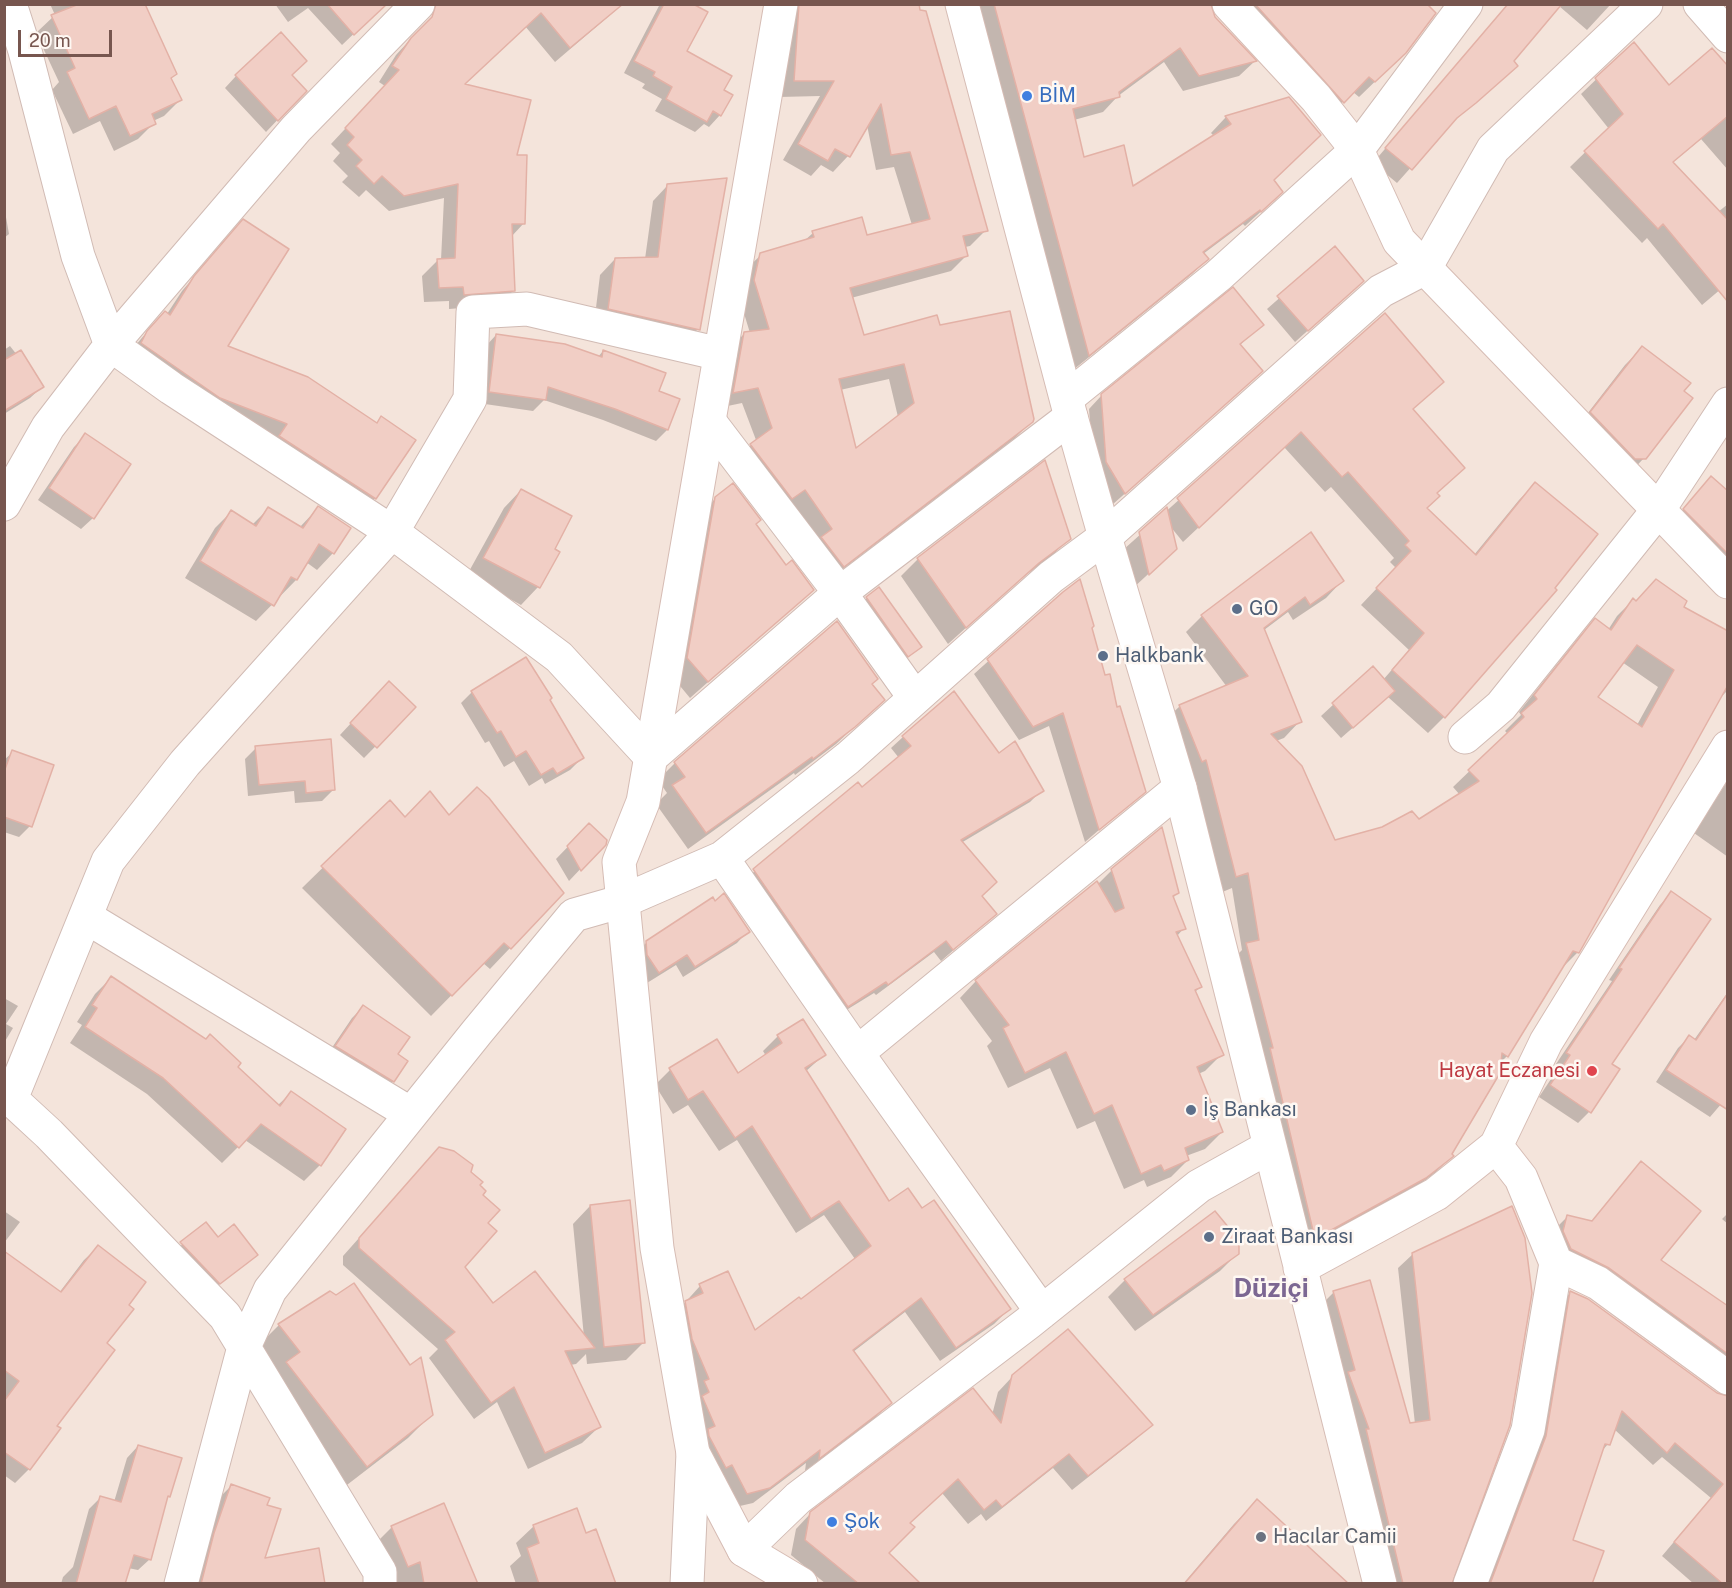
<!DOCTYPE html>
<html>
<head>
<meta charset="utf-8">
<style>
  body { margin:0 }
  #map { position:relative; width:1732px; height:1588px; overflow:hidden; background:#fcf3ec; font-family:"Public Sans",sans-serif }
  canvas { display:block }
  .frame { position:absolute; inset:0; border:6px solid #77564f; pointer-events:none }
  .scale { position:absolute; left:18px; top:30px; width:94px; height:27px; box-sizing:border-box; border:3px solid #77564f; border-top:0; padding-left:8px; font-size:18px; line-height:21px; white-space:nowrap; color:#77564f; -webkit-text-stroke:4px #fef8f3; paint-order:stroke }
</style>
</head>
<body>
<div id="map">
<canvas width="1732" height="1588"></canvas>
<div class="frame"></div>
<div class="scale">20 m</div>
</div>
<script>
const ctx = document.querySelector('canvas').getContext('2d');
ctx.lineJoin = 'round';
function fillPath(path, color) {
  ctx.fillStyle = color;
  ctx.fill(path, 'evenodd');
}
function shape(rows) {
  const path = new Path2D();
  for (const r of rows) {
    path.moveTo(r[0], r[1]);
    for (let i = 2; i < r.length; i += 2) path.lineTo(r[i], r[i + 1]);
  }
  return path;
}
function trace(path, color, width, dash) {
  ctx.strokeStyle = color;
  ctx.lineWidth = width;
  ctx.lineCap = dash ? 'butt' : 'round';
  ctx.setLineDash(dash || []);
  ctx.stroke(path);
}
function label(font, color, halo, rows, align = 'center') {
  ctx.font = font + ' "Public Sans",sans-serif';
  ctx.lineWidth = 5;
  ctx.setLineDash([]);
  ctx.textBaseline = 'middle';
  ctx.strokeStyle = halo;
  ctx.fillStyle = color;
  for (const [text, x, y, turn = 0] of rows) {
    ctx.save();
    ctx.translate(x, y);
    ctx.rotate((+turn || 0) * Math.PI / 180);
    ctx.textAlign = isNaN(turn) ? turn : align;
    if (halo) ctx.strokeText(text, 0, 0);
    ctx.fillText(text, 0, 0);
    ctx.restore();
  }
}
const residential = shape([
  [5,5,1727,5,1727,1583,5,1583]
]);
const shadow = shape([
  [50,4,143,4,175,74,170,79,180,100,164,116,153,121,154,123,138,139,114,151,100,121,73,134,52,90,59,82,36,33,55,15],
  [275,4,385,4,342,45,308,8,288,22],
  [456,4,623,4,555,62,525,26,463,85,515,156,524,223,511,237,514,290,499,305,449,309,449,301,424,302,422,276,437,261,441,260,444,198,389,211,366,190,359,197,342,182,348,176,333,161,340,153,331,144,385,86,379,82,396,55,419,30],
  [660,4,690,4,685,52,722,91,720,115,709,127,704,124,695,132,655,111,662,99,642,88,645,84,624,73],
  [789,4,918,4,986,230,970,246,965,247,967,255,951,271,851,298,863,337,939,327,1032,421,1015,438,827,581,735,461,756,440,742,403,718,408,729,349,745,333,750,333,739,297,744,271,761,255,804,241,813,233,866,237,912,225,894,167,876,170,867,125,848,156,833,172,821,165,811,176,783,160,820,96,779,97],
  [889,379,898,417,855,451,840,390],
  [975,4,1210,4,1214,18,1255,61,1239,76,1183,91,1164,62,1118,96,1103,112,1074,120,1082,159,1132,188,1214,136,1211,133,1226,117,1272,181,1266,207,1245,226,1243,224,1203,254,1207,259,1192,274,1073,370],
  [1224,4,1425,4,1389,68,1359,97,1353,92,1327,117],
  [1508,4,1611,4,1587,30,1559,6,1512,61,1503,79,1447,127,1397,183,1373,163],
  [1633,44,1669,87,1728,69,1728,170,1701,139,1672,163,1718,212,1728,204,1728,283,1702,305,1647,238,1642,243,1570,167,1609,129,1581,94],
  [290,75,305,91,266,132,225,88,236,76],
  [668,185,698,329,683,344,594,324,600,275,615,259,645,259,653,201],
  [4,206,9,234,4,238],
  [231,234,225,347,376,424,381,418,375,498,362,511,135,346,152,326,167,314,182,291],
  [1335,249,1351,292,1295,342,1267,309],
  [1385,315,1442,382,1412,410,1436,494,1426,509,1474,555,1519,500,1535,484,1444,717,1428,733,1388,697,1341,738,1321,716,1373,668,1383,680,1409,650,1361,605,1396,568,1390,562,1394,558,1331,487,1325,492,1284,447,1183,542,1170,526,1158,565,1132,589,1123,550],
  [1262,324,1239,346,1248,384,1112,505,1094,473,1089,409,1102,395],
  [496,335,598,357,603,351,657,392,667,430,656,441,603,420,544,400,533,411,478,403,485,347],
  [10,346,42,387,30,398,4,414,4,350],
  [1642,348,1644,458,1627,476,1574,431,1625,365],
  [86,435,93,518,81,529,38,500,74,447],
  [1711,479,1725,490,1728,487,1728,586,1669,525],
  [521,490,553,549,558,552,538,587,521,605,467,575,504,508],
  [716,498,754,525,785,567,812,590,690,698,671,675,698,516],
  [318,508,349,528,333,553,317,570,306,562,296,580,256,621,185,578,215,528,231,512,252,525,268,509,299,528],
  [1069,538,1052,556,1019,580,948,644,901,576,918,559],
  [1342,581,1326,598,1293,620,1288,612,1264,630,1300,721,1284,738,1276,741,1335,842,1418,821,1460,795,1453,787,1508,734,1505,731,1521,715,1519,712,1579,637,1595,620,1608,630,1617,616,1633,600,1636,602,1682,608,1728,634,1728,690,1718,700,1578,952,1561,969,1507,1056,1500,1063,1450,1155,1452,1156,1436,1172,1407,1194,1298,1254,1231,961,1242,950,1232,888,1220,893,1163,722,1180,706,1227,687,1186,632,1202,616],
  [1622,662,1658,687,1637,725,1596,698],
  [1064,593,1090,628,1104,677,1144,791,1085,842,1049,726,1019,740,974,674],
  [867,598,920,647,896,667,855,609],
  [871,684,865,717,836,744,795,775,794,773,688,849,656,804,667,793,658,780,675,763],
  [472,692,548,700,582,758,570,770,545,784,542,778,529,786,514,761,504,767,489,741,485,743,461,703],
  [378,694,414,707,364,758,340,735],
  [903,737,998,755,1042,790,1030,802,961,843,980,897,995,914,941,961,934,952,876,995,874,993,835,1017,742,882,858,784,862,789,899,758,891,748],
  [256,748,334,789,322,801,295,803,294,791,248,796,245,759],
  [13,752,30,826,19,837,4,832,4,760],
  [1728,780,1728,857,1694,833],
  [390,802,510,948,490,969,483,963,431,1016,302,888],
  [589,825,604,844,569,881,556,859],
  [1112,870,1177,893,1173,898,1184,928,1177,936,1201,986,1194,993,1222,1054,1205,1071,1198,1074,1222,1132,1205,1149,1186,1156,1188,1160,1171,1177,1147,1187,1144,1180,1124,1189,1095,1121,1077,1129,1050,1068,1008,1088,987,1046,992,1041,960,998,976,981,1097,885],
  [1672,893,1610,1064,1589,1112,1578,1123,1539,1097,1559,1067,1556,1064,1612,981,1609,980,1660,905],
  [714,903,748,931,737,943,683,977,676,965,647,983,635,954,647,942],
  [111,978,206,1041,278,1105,291,1093,320,1165,304,1181,245,1140,222,1163,147,1094,70,1043,82,1025,77,1022,95,994],
  [1728,992,1728,1096,1710,1117,1656,1082,1678,1048,1689,1037,1694,1040],
  [4,998,18,1006,6,1024,13,1028,4,1043],
  [363,1007,393,1081,381,1092,325,1058,352,1018],
  [778,1036,824,1055,805,1072,888,1203,922,1210,1009,1309,994,1324,940,1361,905,1312,853,1352,890,1403,875,1418,805,1471,806,1463,753,1503,731,1508,716,1479,671,1318,700,1286,755,1332,801,1301,855,1259,824,1215,796,1233,737,1140,719,1151,688,1105,673,1114,655,1085,670,1070,717,1041,737,1075,766,1056,763,1051],
  [1641,1164,1659,1260,1728,1307,1728,1378,1558,1262,1554,1230,1567,1217,1591,1222],
  [423,1166,470,1172,478,1185,486,1224,463,1267,493,1305,584,1337,573,1224,590,1206,644,1342,626,1360,587,1364,586,1354,576,1364,570,1365,599,1427,582,1443,528,1469,497,1402,474,1419,429,1358,438,1349,343,1265,343,1256],
  [4,1211,20,1222,4,1243],
  [1728,1213,1728,1224,1722,1219],
  [206,1224,217,1239,256,1254,208,1294,170,1255],
  [98,1247,127,1305,55,1426,58,1429,29,1469,15,1483,4,1475,4,1252,59,1293,84,1260],
  [1238,1253,1220,1271,1135,1331,1108,1297,1125,1280],
  [1413,1254,1450,1584,1385,1584,1319,1307,1334,1292,1409,1425,1415,1424,1398,1268],
  [1571,1292,1717,1395,1728,1398,1728,1584,1694,1584,1662,1556,1711,1498,1662,1457,1653,1465,1614,1429,1608,1444,1601,1452,1571,1541,1590,1584,1483,1584,1558,1306],
  [279,1325,431,1415,408,1438,343,1488,256,1348],
  [1013,1376,1150,1425,1135,1440,1072,1490,1053,1468,986,1521,981,1514,968,1524,942,1493,909,1523,887,1553,919,1584,826,1584,791,1555,796,1529,811,1513,992,1415,998,1392],
  [138,1446,169,1496,166,1499,150,1559,138,1570,128,1568,124,1584,61,1584,63,1577,73,1567,89,1509,100,1498,114,1502,127,1458],
  [231,1486,265,1506,262,1560,323,1584,192,1584,218,1499],
  [1257,1501,1331,1584,1183,1584,1234,1524],
  [534,1526,586,1535,615,1584,516,1584,510,1566,521,1556,516,1543],
  [392,1527,475,1584,392,1584,376,1543]
]);
const building = shape([
  [79,4,145,4,177,74,171,78,182,100,152,114,156,124,130,136,116,106,89,119,67,72,75,68,51,15,79,4],
  [327,4,387,4,354,35,327,4],
  [436,4,623,4,570,48,541,13,465,84,531,100,517,155,527,155,525,224,512,224,515,291,464,295,463,287,439,288,437,259,455,258,458,184,404,196,382,176,374,184,356,166,362,160,347,145,354,137,345,128,399,70,392,66,411,38,432,17,436,4],
  [664,4,693,4,708,12,687,51,732,76,724,90,733,95,721,116,713,111,707,122,666,99,672,87,653,76,655,72,634,61,664,4],
  [799,4,919,4,920,10,926,11,988,231,963,236,968,256,850,288,864,335,937,315,940,325,1010,311,1034,419,1033,422,844,567,821,537,832,529,805,490,792,499,750,444,772,428,758,388,733,393,744,332,769,329,754,280,760,253,814,237,812,231,862,217,867,235,930,219,910,152,891,155,881,104,850,157,835,149,828,161,798,144,834,81,794,81,799,4],
  [904,364,914,403,856,448,839,379,904,364],
  [994,4,1211,4,1215,17,1257,61,1199,76,1180,48,1119,92,1120,97,1073,109,1084,157,1124,145,1133,186,1231,124,1225,116,1289,97,1321,135,1274,180,1283,192,1261,212,1260,210,1203,252,1209,259,1089,356,994,4],
  [1255,4,1427,4,1436,13,1406,53,1375,82,1369,77,1344,103,1255,4],
  [1508,4,1562,4,1514,61,1518,66,1476,103,1457,118,1412,170,1385,148,1508,4],
  [281,32,307,61,292,75,307,91,278,121,235,75,281,32],
  [1634,42,1669,85,1712,48,1728,66,1728,116,1673,162,1728,220,1728,302,1663,224,1658,229,1584,151,1623,114,1595,78,1634,42],
  [727,178,700,330,608,309,615,258,658,257,667,184,727,178],
  [243,219,289,249,228,346,308,377,377,423,381,416,416,440,376,499,279,436,287,424,220,398,141,343,147,331,165,311,170,315,194,276,243,219],
  [1335,246,1364,281,1308,331,1277,296,1335,246],
  [1233,287,1264,325,1240,344,1263,371,1125,494,1106,462,1101,394,1233,287],
  [1385,313,1444,382,1413,409,1465,468,1437,493,1440,496,1427,508,1476,555,1535,482,1598,534,1555,588,1557,590,1445,718,1392,670,1424,633,1376,588,1411,551,1405,545,1409,541,1348,472,1342,477,1301,432,1199,528,1177,498,1385,313],
  [496,334,565,344,602,357,603,350,666,373,659,391,680,399,668,430,615,409,548,387,546,400,489,392,496,334],
  [1642,346,1691,383,1684,391,1693,398,1646,459,1635,459,1590,412,1642,346],
  [21,350,44,387,4,411,4,360,21,350],
  [85,433,131,464,94,519,49,488,85,433],
  [1045,460,1071,539,1039,563,966,628,917,558,1045,460],
  [1711,476,1728,491,1728,554,1683,509,1711,476],
  [733,483,761,520,756,524,786,565,792,560,814,590,708,682,687,658,715,497,733,483],
  [521,489,572,516,555,549,560,552,540,588,483,558,521,489],
  [318,506,351,528,334,554,319,544,297,580,291,577,274,606,200,561,231,510,256,526,268,507,303,528,318,506],
  [1167,507,1177,549,1149,575,1139,532,1167,507],
  [1311,532,1344,581,1310,605,1305,597,1264,628,1302,722,1271,734,1302,766,1335,840,1382,827,1412,811,1419,819,1479,781,1468,770,1524,717,1521,713,1537,699,1534,695,1595,618,1611,630,1633,598,1636,601,1656,579,1687,601,1684,607,1728,631,1728,685,1583,946,1579,953,1573,951,1508,1057,1502,1053,1500,1073,1452,1154,1454,1156,1426,1178,1315,1239,1270,1048,1273,1048,1246,943,1259,940,1248,873,1236,877,1206,760,1202,762,1179,705,1248,676,1201,615,1311,532],
  [1637,645,1674,670,1642,727,1598,697,1637,645],
  [1080,579,1094,626,1092,628,1105,675,1110,674,1117,707,1120,706,1146,792,1099,830,1063,713,1033,727,987,659,1063,592,1080,579],
  [879,587,922,647,908,657,866,597,879,587],
  [837,621,878,679,872,684,885,700,855,727,813,759,812,757,706,833,672,785,685,777,674,762,837,621],
  [526,657,552,698,550,700,584,758,557,774,553,768,541,775,526,751,516,757,501,731,497,733,471,691,526,657],
  [1373,666,1395,691,1353,728,1332,703,1373,666],
  [389,681,416,707,377,748,350,723,389,681],
  [954,691,999,753,1015,741,1044,791,961,840,997,882,982,896,997,914,953,950,946,941,888,985,886,982,848,1007,753,869,858,782,862,787,911,746,902,736,954,691],
  [331,739,335,790,306,793,305,781,259,785,255,746,331,739],
  [12,750,54,765,32,827,4,817,4,772,12,750],
  [477,787,489,798,564,893,511,949,504,943,452,996,321,866,390,800,405,817,430,791,449,815,477,787],
  [589,823,607,840,606,845,581,871,567,846,589,823],
  [1162,827,1179,893,1173,896,1186,929,1176,932,1202,987,1195,990,1224,1055,1197,1067,1223,1132,1185,1148,1189,1160,1164,1171,1161,1165,1141,1174,1112,1105,1094,1114,1066,1052,1025,1073,1003,1028,1009,1025,975,980,1097,881,1115,912,1124,908,1111,869,1162,827],
  [1671,891,1711,919,1612,1064,1620,1069,1591,1113,1550,1085,1570,1055,1566,1053,1622,969,1619,968,1671,891],
  [724,893,750,932,695,967,687,955,659,973,647,955,646,941,713,897,715,901,724,893],
  [111,976,206,1039,210,1034,241,1063,238,1067,280,1106,291,1091,346,1129,321,1166,261,1124,239,1148,163,1078,85,1027,97,1008,92,1005,111,976],
  [1728,993,1728,1110,1666,1070,1689,1035,1696,1040,1728,993],
  [363,1005,410,1037,398,1054,408,1061,394,1082,335,1046,363,1005],
  [803,1019,826,1055,805,1068,889,1201,908,1188,922,1208,934,1200,1011,1309,956,1348,921,1298,853,1350,892,1403,819,1459,820,1450,770,1488,747,1494,732,1465,726,1468,709,1436,708,1429,715,1426,702,1396,709,1392,704,1381,709,1379,692,1339,685,1301,703,1293,699,1284,728,1271,755,1330,799,1297,801,1299,871,1246,839,1201,811,1219,752,1126,735,1138,703,1091,688,1100,669,1068,717,1039,738,1073,782,1043,777,1035,803,1019],
  [439,1147,454,1151,473,1165,471,1172,483,1182,480,1185,486,1191,483,1195,500,1210,488,1223,497,1231,465,1267,493,1303,535,1271,595,1348,565,1351,601,1427,545,1453,514,1387,491,1403,445,1340,455,1332,359,1248,359,1238,439,1147],
  [1641,1161,1701,1211,1661,1260,1728,1306,1728,1354,1609,1268,1571,1249,1563,1231,1567,1215,1592,1221,1641,1161],
  [630,1200,645,1343,604,1347,590,1205,630,1200],
  [1512,1206,1525,1238,1532,1293,1510,1425,1452,1584,1403,1584,1366,1429,1369,1429,1348,1372,1355,1370,1333,1291,1370,1280,1410,1423,1430,1420,1412,1253,1512,1206],
  [1215,1211,1239,1240,1239,1254,1153,1315,1124,1279,1215,1211],
  [206,1222,218,1237,234,1224,258,1255,220,1284,180,1242,206,1222],
  [98,1245,146,1282,129,1305,134,1309,107,1343,115,1350,57,1426,61,1428,30,1470,4,1452,4,1401,19,1381,4,1370,4,1251,61,1292,98,1245],
  [354,1283,410,1365,421,1357,433,1415,367,1467,286,1362,300,1352,278,1324,330,1291,336,1295,354,1283],
  [1570,1291,1588,1299,1717,1393,1728,1396,1728,1584,1723,1584,1674,1542,1723,1484,1675,1443,1667,1453,1622,1411,1610,1445,1605,1444,1573,1540,1604,1551,1592,1584,1490,1584,1546,1436,1570,1291],
  [1068,1329,1153,1425,1088,1476,1069,1454,1002,1507,996,1500,984,1510,958,1479,910,1523,915,1527,889,1553,921,1584,859,1584,805,1540,810,1512,973,1388,1001,1423,1012,1375,1068,1329],
  [138,1445,182,1458,170,1497,168,1496,151,1560,134,1555,125,1584,76,1584,100,1496,121,1502,138,1445],
  [231,1484,270,1498,267,1505,281,1509,265,1558,319,1548,325,1584,201,1584,214,1533,231,1484],
  [1257,1499,1349,1584,1184,1584,1257,1499],
  [444,1503,478,1584,424,1584,420,1562,408,1567,391,1526,444,1503],
  [577,1508,586,1533,596,1529,616,1584,539,1584,527,1548,539,1543,533,1525,577,1508]
]);
const street = shape([
  [10,4,25,51,78,256,111,345,171,388,392,532,559,657,651,757,840,593,1071,417],
  [1700,4,1728,36],
  [1067,398,1218,276,1357,150,1466,4],
  [709,421,840,593,915,698],
  [4,504,48,427,111,345,296,129,418,4],
  [1465,737,1501,706,1659,509,1728,404],
  [722,858,857,1053,1042,1312],
  [86,917,411,1114],
  [857,1053,1180,788],
  [4,1096,11,1099,49,1134,225,1316,380,1572,380,1584],
  [11,1099,108,861,185,763,392,532,470,399,473,312,527,309,720,354],
  [744,1550,798,1498,1028,1323,1199,1186,1269,1147],
  [181,1584,244,1347,270,1290,477,1032,574,915,623,901,722,858,848,758,1051,577,1105,537,1381,291,1425,268,1493,149,1646,4],
  [687,1584,693,1453],
  [1470,1584,1528,1430,1556,1263]
]);
const secondary = shape([
  [781,4,643,802,619,862,657,1248,693,1453,744,1550,801,1584],
  [962,4,1071,417,1105,537,1180,788,1380,1584],
  [1229,4,1316,98,1357,150,1399,241,1728,582],
  [1496,1146,1521,1178,1556,1263,1598,1283,1728,1378],
  [1300,1268,1436,1194,1496,1146,1546,1042,1728,747]
]);
const markers = [
  [1027,96,6,"#3f7fe0"],
  [1237,609,6,"#5c6f8a"],
  [1103,656,6,"#5c6f8a"],
  [1592,1071,6,"#e0444e"],
  [1191,1110,6,"#5c6f8a"],
  [1209,1237,6,"#5c6f8a"],
  [832,1522,6,"#3f7fe0"],
  [1261,1537,6,"#6b7280"]
];
const shopNames = [
  ["BİM",1039,96],
  ["Şok",844,1522]
];
const serviceNames = [
  ["GO",1249,609],
  ["Halkbank",1115,656],
  ["İş Bankası",1203,1110],
  ["Ziraat Bankası",1221,1237]
];
const healthNames = [
  ["Hayat Eczanesi",1580,1071]
];
const worshipNames = [
  ["Hacılar Camii",1273,1537]
];
const districtNames = [
  ["Düziçi",1271,1289]
];
fillPath(residential, '#f4e4db');
fillPath(shadow, '#0003');
fillPath(building, '#f1cec5');
trace(building, '#e3b1a6', 1.5);
trace(street, '#d1bbb4', 35);
trace(secondary, '#d6bcb4', 35);
trace(street, '#fff', 33);
trace(secondary, '#fff', 33);
for (const [x, y, r, color] of markers) {
  const dot = new Path2D();
  dot.arc(x, y, r, 0, 2 * Math.PI);
  ctx.fillStyle = color;
  ctx.fill(dot);
  trace(dot, '#fef8f3', 2);
}
label('20px', '#366cbe', '#fef8f3', shopNames, 'left');
label('20px', '#4e5e75', '#fef8f3', serviceNames, 'left');
label('20px', '#be3a42', '#fef8f3', healthNames, 'right');
label('20px', '#5b616d', '#fef8f3', worshipNames, 'left');
label('bold 26px', '#7c6792', '#fef8f3', districtNames);
</script>
</body>
</html>
